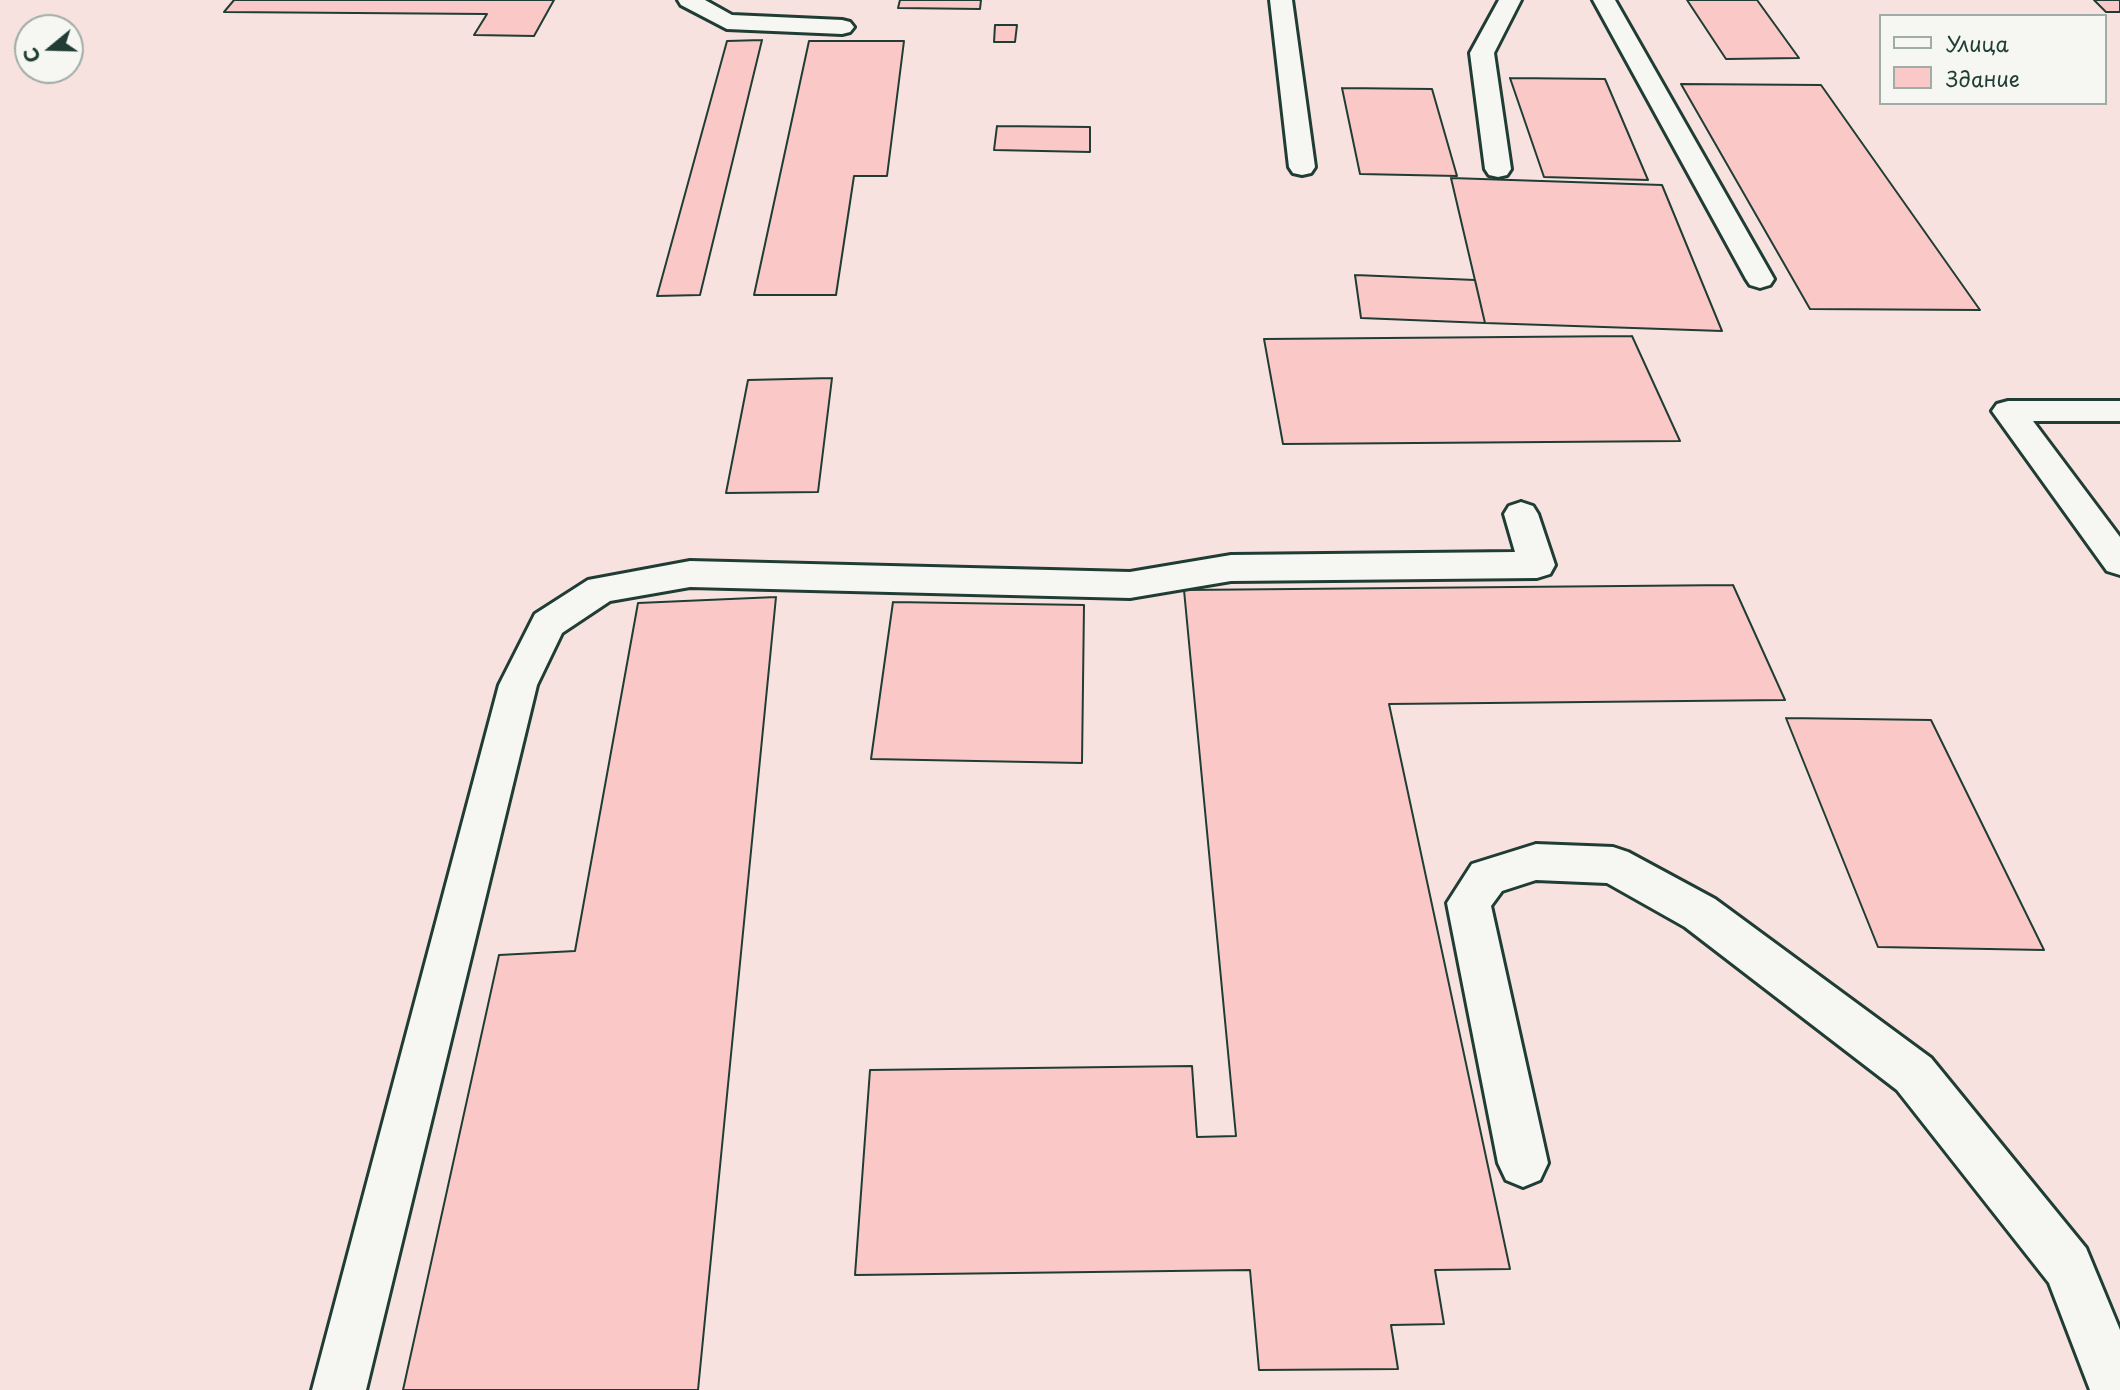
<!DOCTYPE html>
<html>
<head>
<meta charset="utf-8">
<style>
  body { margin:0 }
  #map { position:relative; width:2120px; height:1390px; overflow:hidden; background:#f7ede9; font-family:"Playpen Sans",sans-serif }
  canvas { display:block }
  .legend { position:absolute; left:1879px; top:14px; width:228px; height:91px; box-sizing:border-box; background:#f6f6f2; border:2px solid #a0aca6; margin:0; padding:9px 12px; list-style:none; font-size:21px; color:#1f3d34 }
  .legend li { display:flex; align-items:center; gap:14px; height:35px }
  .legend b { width:35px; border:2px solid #a0aca6 }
  .north { position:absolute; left:14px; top:14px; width:70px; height:70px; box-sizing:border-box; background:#f6f6f2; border:2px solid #a0aca6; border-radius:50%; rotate:251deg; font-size:19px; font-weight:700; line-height:28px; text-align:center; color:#1f3d34 }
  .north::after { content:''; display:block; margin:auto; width:24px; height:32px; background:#1f3d34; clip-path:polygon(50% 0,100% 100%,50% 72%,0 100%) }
</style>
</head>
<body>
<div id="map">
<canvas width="2120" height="1390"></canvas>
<ul class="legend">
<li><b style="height:9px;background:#f6f6f2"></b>Улица</li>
<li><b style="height:19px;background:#fac9c7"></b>Здание</li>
</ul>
<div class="north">С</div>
</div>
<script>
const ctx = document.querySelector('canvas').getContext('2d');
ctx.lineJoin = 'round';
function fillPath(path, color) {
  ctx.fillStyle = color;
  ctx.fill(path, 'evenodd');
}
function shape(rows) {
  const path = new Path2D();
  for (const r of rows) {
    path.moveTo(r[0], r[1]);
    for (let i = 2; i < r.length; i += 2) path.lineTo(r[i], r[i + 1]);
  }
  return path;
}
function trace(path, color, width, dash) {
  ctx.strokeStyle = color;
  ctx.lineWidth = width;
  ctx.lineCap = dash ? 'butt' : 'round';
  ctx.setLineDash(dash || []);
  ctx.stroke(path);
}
const built = shape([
  [0,0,2120,0,2120,1390,0,1390],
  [1880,16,2104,16,2104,103,1880,103],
  [28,28,70,28,70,70,28,70]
]);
const building = shape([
  [234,0,554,0,534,36,474,35,487,14,224,12,234,0],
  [900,0,981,0,980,9,898,8,900,0],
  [1687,0,1757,0,1799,58,1726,59,1687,0],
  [2094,0,2120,0,2120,12,2106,12,2094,0],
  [995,25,1017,25,1015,42,994,42,995,25],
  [762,40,700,295,657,296,727,41,762,40],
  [809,41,904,41,887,176,854,176,836,295,754,295,809,41],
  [1510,78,1605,79,1648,180,1544,177,1510,78],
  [1681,84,1821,85,1980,310,1810,309,1681,84],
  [1342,88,1432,89,1457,176,1360,174,1342,88],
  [997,126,1090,127,1090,152,994,150,997,126],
  [1451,178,1662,185,1722,331,1485,323,1451,178],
  [1355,275,1475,280,1485,323,1361,318,1355,275],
  [1632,336,1680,441,1283,444,1264,339,1632,336],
  [832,378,818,492,726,493,748,380,832,378],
  [1733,585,1785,700,1389,704,1510,1269,1435,1270,1444,1324,1391,1325,1398,1369,1259,1370,1250,1270,855,1275,870,1070,1192,1066,1197,1137,1236,1136,1184,590,1733,585],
  [776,597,698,1390,403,1390,499,955,575,951,638,603,776,597],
  [893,602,1084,605,1082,763,871,759,893,602],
  [1786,718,1931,720,2044,950,1878,947,1786,718]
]);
const minor = shape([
  [678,0,705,0,732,15,842,20,850,22,854,27,850,32,842,34,727,29,681,5,678,0],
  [1270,0,1292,0,1315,167,1311,173,1302,175,1293,173,1289,167,1270,0],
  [1499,0,1521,0,1494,53,1511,169,1507,175,1498,177,1489,175,1485,169,1470,53,1499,0],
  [1593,0,1615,0,1774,279,1770,285,1760,288,1750,285,1746,279,1593,0],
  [2008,401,2120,401,2120,421,2033,421,2120,537,2120,575,2107,571,1997,418,1992,411,1997,404,2008,401],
  [1521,502,1533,506,1538,514,1555,565,1550,574,1537,578,1231,581,1130,598,690,587,610,601,562,633,537,685,366,1390,312,1390,499,685,535,614,588,580,690,561,1130,572,1231,555,1515,552,1504,514,1509,506,1521,502],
  [1536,844,1613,847,1628,852,1715,899,1931,1058,2086,1248,2120,1330,2120,1390,2090,1390,2049,1283,1897,1090,1685,927,1607,883,1536,880,1502,891,1491,906,1548,1163,1540,1180,1523,1187,1506,1180,1498,1163,1447,903,1472,864,1536,844]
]);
fillPath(built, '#f8e2df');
fillPath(building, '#fac9c7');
trace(building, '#1f3d34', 2);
trace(minor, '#1f3d34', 6);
fillPath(minor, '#f6f6f2');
</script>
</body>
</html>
